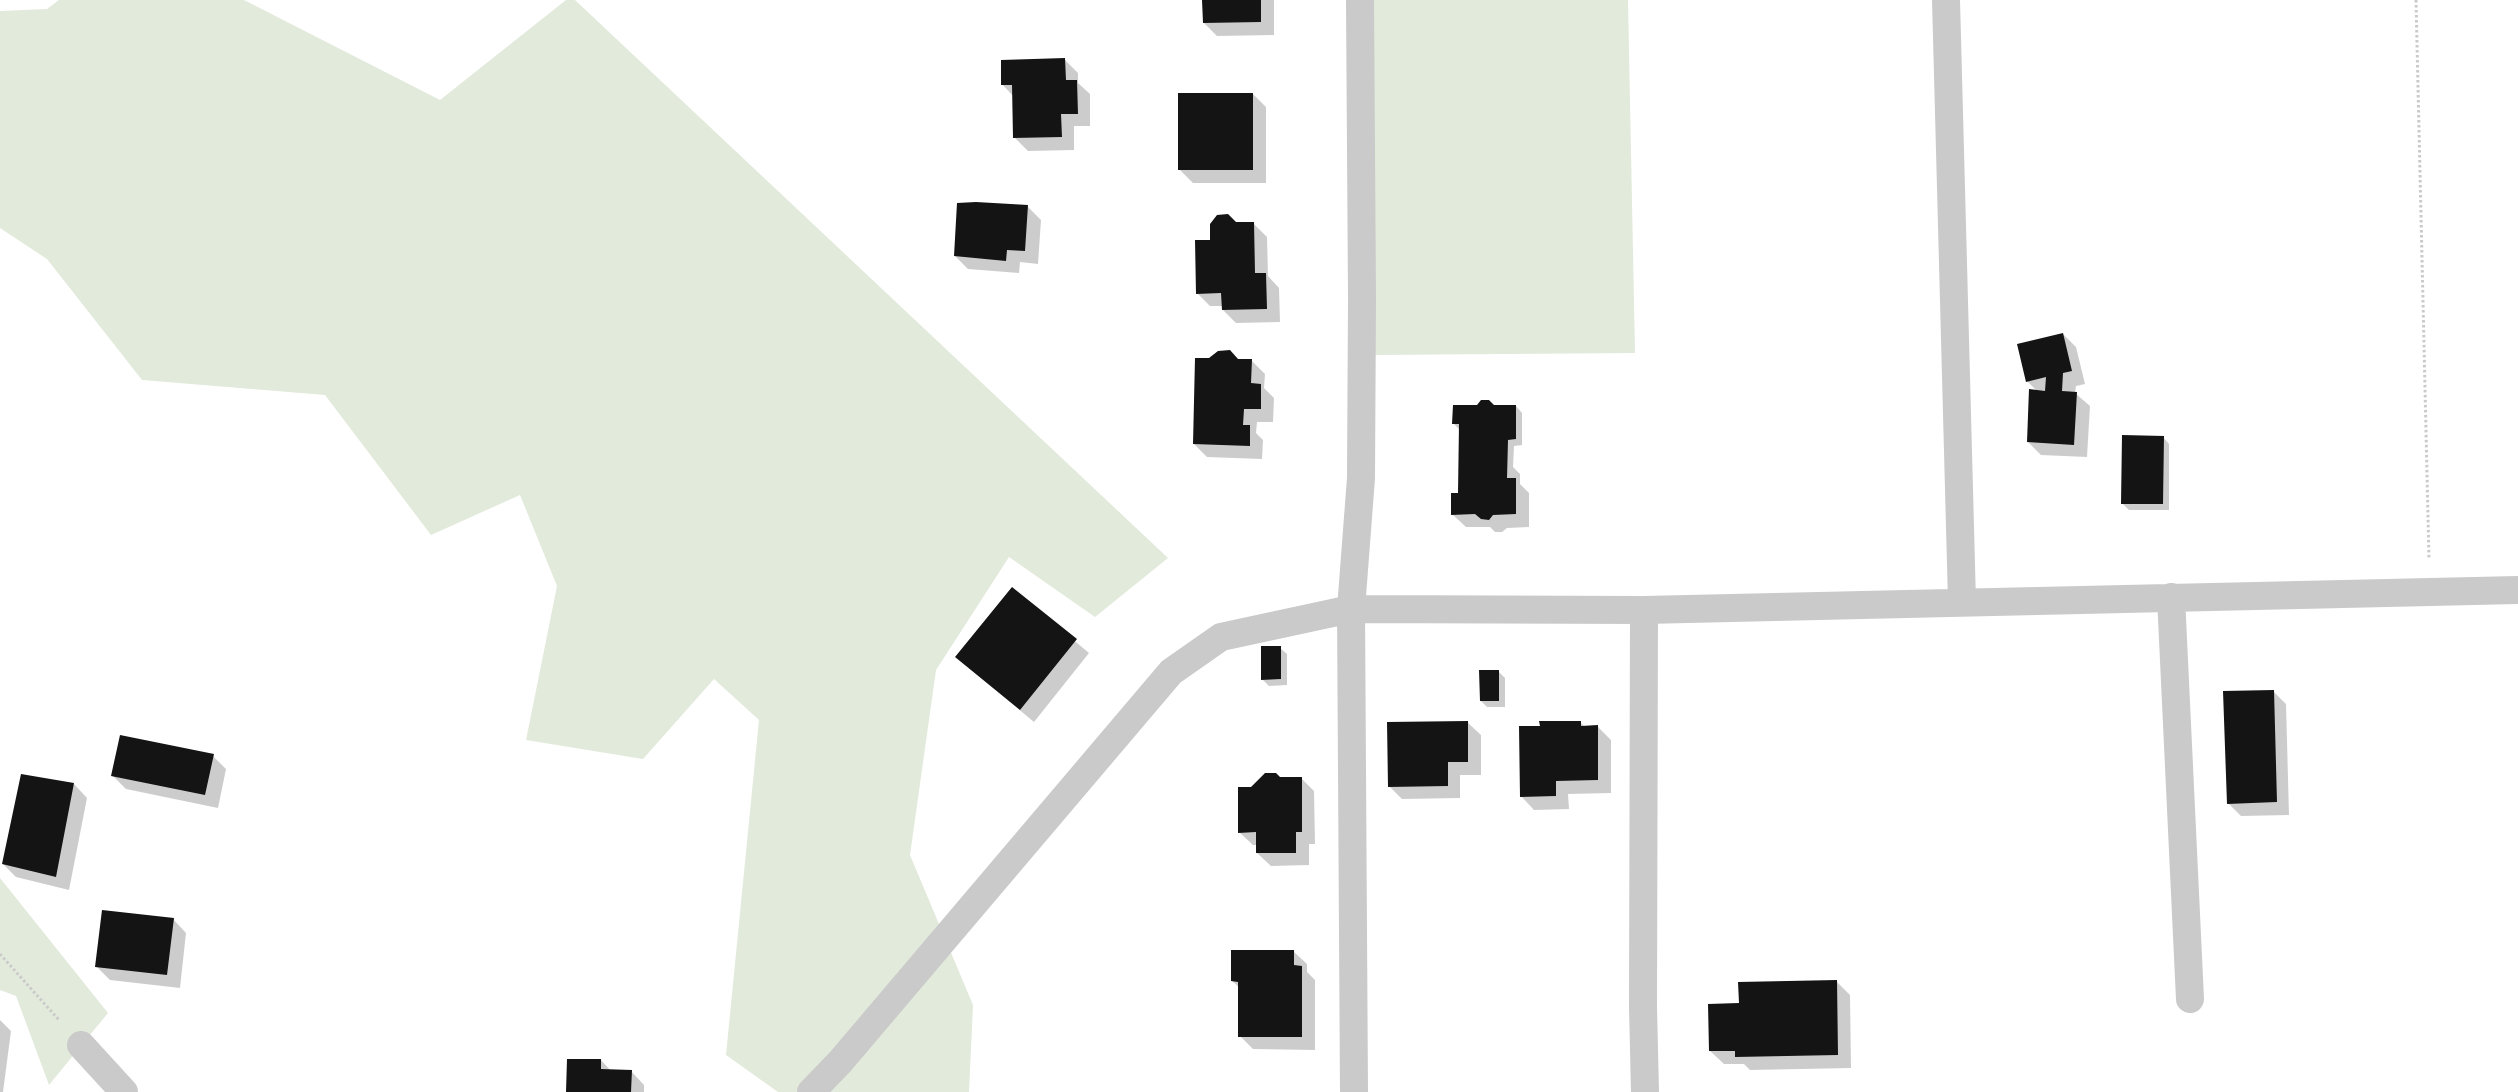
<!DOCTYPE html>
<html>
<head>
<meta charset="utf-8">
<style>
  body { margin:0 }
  canvas { display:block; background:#fff }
</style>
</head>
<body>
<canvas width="2518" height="1092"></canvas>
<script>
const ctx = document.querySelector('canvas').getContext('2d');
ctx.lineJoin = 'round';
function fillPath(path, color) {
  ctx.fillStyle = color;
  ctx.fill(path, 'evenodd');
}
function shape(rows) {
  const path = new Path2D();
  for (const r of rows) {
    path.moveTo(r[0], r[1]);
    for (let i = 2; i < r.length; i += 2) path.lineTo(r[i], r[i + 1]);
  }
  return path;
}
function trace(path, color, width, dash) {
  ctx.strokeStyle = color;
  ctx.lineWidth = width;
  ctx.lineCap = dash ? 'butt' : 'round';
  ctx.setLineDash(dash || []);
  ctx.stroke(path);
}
const green = shape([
  [59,0,244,0,440,100,566,0,575,0,1168,558,1095,617,1009,557,936,670,910,855,973,1005,969,1092,778,1092,726,1055,759,720,714,679,643,759,526,740,557,586,520,495,431,535,325,395,142,380,47,259,0,228,0,11,47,9],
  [1367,0,1628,0,1635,353,1372,355],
  [0,878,108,1013,49,1085,16,996,0,990]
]);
const shadow = shape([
  [1204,0,1274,0,1274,35,1217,36,1204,23],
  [1065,60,1078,73,1078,83,1090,94,1090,126,1074,126,1074,150,1028,151,1015,138,1013,96,1002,84],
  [1253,94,1266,107,1266,183,1193,183,1180,170],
  [1028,207,1041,220,1038,264,1020,262,1019,273,968,269,955,256],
  [1253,223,1267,237,1268,276,1279,288,1280,322,1236,323,1223,310,1223,306,1210,306,1197,293,1212,241],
  [2063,334,2076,347,2085,384,2076,386,2075,393,2090,406,2087,457,2041,455,2028,442,2037,391,2027,381],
  [1210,360,1251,360,1265,374,1264,388,1274,398,1273,422,1257,422,1256,433,1263,440,1262,459,1207,457,1194,444],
  [1494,406,1516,406,1522,413,1522,445,1514,446,1513,467,1520,474,1520,484,1529,493,1529,527,1507,528,1502,532,1495,532,1490,527,1466,527,1452,514,1459,494,1460,430,1454,424],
  [2163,437,2169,444,2169,510,2129,510,2122,503],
  [1012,588,1089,653,1034,722,956,657],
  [1280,648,1287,654,1287,685,1269,686,1262,679],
  [1498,671,1505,678,1505,707,1487,707,1481,701],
  [2273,691,2286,704,2289,815,2241,816,2228,803],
  [1467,722,1481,735,1481,775,1460,775,1460,798,1402,799,1389,786],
  [1580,722,1585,727,1598,727,1611,740,1611,793,1568,794,1569,809,1534,810,1521,796,1541,727],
  [213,756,226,769,218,808,126,789,113,776],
  [1301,778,1314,791,1315,844,1309,844,1309,865,1271,866,1257,853,1257,845,1253,845,1239,832,1252,788,1279,779],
  [74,784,87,798,69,890,16,877,3,864],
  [173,919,186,933,180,988,110,980,97,967],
  [1293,951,1307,964,1307,972,1315,980,1315,1050,1253,1049,1240,1036,1240,988,1232,981],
  [1836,981,1850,995,1851,1068,1750,1070,1744,1064,1724,1064,1710,1051,1740,1004],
  [0,1020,11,1031,3,1092,0,1092],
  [601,1060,611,1071,631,1071,644,1085,644,1092,568,1092]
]);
const building = shape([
  [1202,0,1261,0,1261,22,1203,23],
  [1065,58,1066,80,1077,80,1078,114,1061,114,1062,137,1013,138,1012,85,1001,85,1001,60],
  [1178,93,1253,93,1253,170,1178,170],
  [976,202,1028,205,1025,251,1007,250,1006,261,954,256,957,203],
  [1228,214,1236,222,1254,222,1255,273,1266,273,1267,309,1222,310,1221,293,1196,294,1195,240,1210,240,1210,224,1217,215],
  [2063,333,2072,371,2063,373,2062,391,2077,392,2074,445,2027,442,2029,389,2045,391,2046,377,2026,382,2017,344],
  [1230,350,1238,359,1252,359,1251,383,1261,384,1261,409,1244,409,1243,425,1250,425,1250,446,1193,444,1195,358,1209,358,1218,351],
  [1481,400,1489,400,1494,405,1516,405,1516,439,1508,440,1507,478,1516,478,1516,514,1493,515,1489,520,1481,519,1475,514,1451,515,1451,493,1458,493,1459,424,1452,424,1453,405,1477,405],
  [2122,435,2164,436,2163,504,2121,504],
  [1012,587,1077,639,1020,710,955,657],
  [1261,646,1281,646,1281,679,1261,680],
  [1479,670,1499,670,1499,701,1480,701],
  [2274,690,2277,802,2227,804,2223,691],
  [1468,721,1468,762,1448,762,1448,786,1388,787,1387,722],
  [1539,721,1581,721,1581,726,1598,725,1598,780,1556,781,1556,796,1520,797,1519,726,1540,726],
  [120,735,214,754,205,795,111,776],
  [1265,773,1276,773,1280,777,1302,777,1302,832,1296,832,1296,853,1256,853,1256,832,1238,833,1238,787,1251,787],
  [21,774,74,783,56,877,2,864],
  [102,910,174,918,167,975,95,967],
  [1231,950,1294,950,1294,965,1302,966,1302,1037,1238,1037,1238,982,1231,981],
  [1837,980,1838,1055,1735,1057,1735,1051,1709,1051,1708,1004,1739,1003,1738,982],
  [567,1059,601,1059,601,1069,632,1070,631,1092,566,1092]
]);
const path = shape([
  [2416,0,2429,559],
  [0,954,59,1020]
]);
const minor = shape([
  [1946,0,1962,602],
  [2171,597,2190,999],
  [1644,610,1643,1007,1645,1092],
  [81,1045,124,1092],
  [811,1092,840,1062,1171,672,1221,637,1351,609,1361,478,1362,298,1360,0],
  [1354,1092,1351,609,1644,610,2518,590]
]);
fillPath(green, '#e2eadb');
fillPath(shadow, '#0003');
fillPath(building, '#141414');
trace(path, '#cacaca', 3, [2.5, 2.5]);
trace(minor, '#cacaca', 28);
</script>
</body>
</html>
